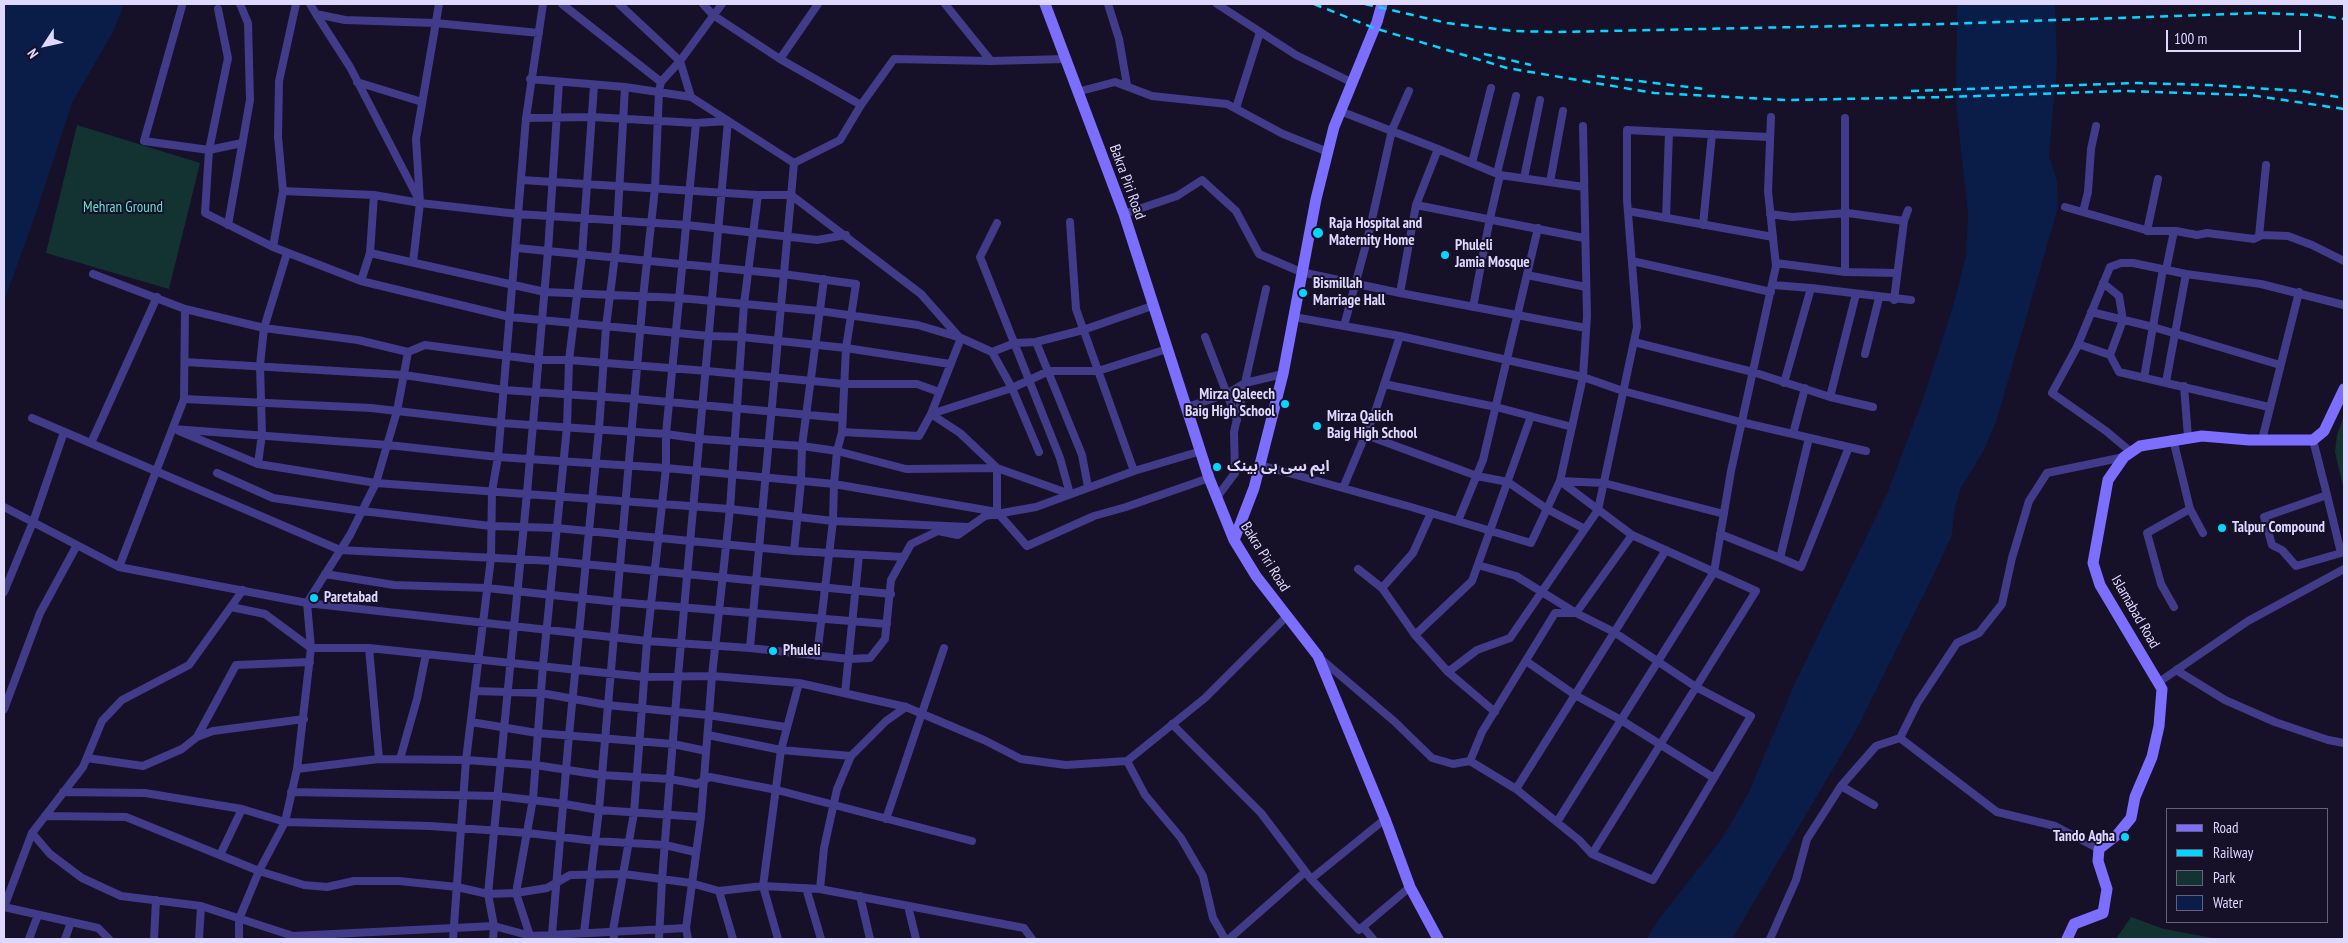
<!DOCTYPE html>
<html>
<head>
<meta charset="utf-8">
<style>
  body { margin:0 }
  #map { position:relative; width:2348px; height:943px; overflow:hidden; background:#161029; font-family:"PT Sans Narrow",sans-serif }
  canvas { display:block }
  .frame { position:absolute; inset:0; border:5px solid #dfd8ff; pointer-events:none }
  .legend { position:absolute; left:2166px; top:808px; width:162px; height:115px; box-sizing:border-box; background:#161029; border:1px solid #66607f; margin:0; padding:6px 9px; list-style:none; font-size:15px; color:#dfd8ff }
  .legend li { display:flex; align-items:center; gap:10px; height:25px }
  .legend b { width:25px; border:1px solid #66607f }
  .north { position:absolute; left:20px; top:20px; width:50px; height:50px; -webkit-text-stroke:4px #161029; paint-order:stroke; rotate:235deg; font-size:14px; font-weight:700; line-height:20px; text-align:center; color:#dfd8ff }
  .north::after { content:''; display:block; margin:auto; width:18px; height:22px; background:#dfd8ff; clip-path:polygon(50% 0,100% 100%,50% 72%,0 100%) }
  .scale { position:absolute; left:2166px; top:30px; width:135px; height:22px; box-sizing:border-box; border:2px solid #dfd8ff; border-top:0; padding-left:6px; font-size:15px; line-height:18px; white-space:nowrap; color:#dfd8ff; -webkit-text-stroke:4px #161029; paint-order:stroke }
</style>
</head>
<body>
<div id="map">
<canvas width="2348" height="943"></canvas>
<div class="frame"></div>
<ul class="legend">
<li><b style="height:6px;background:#7c6fff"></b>Road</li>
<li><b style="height:6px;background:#04d6ff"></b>Railway</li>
<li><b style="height:14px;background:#133333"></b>Park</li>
<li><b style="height:14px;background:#0a1d48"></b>Water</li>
</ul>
<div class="north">N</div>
<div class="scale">100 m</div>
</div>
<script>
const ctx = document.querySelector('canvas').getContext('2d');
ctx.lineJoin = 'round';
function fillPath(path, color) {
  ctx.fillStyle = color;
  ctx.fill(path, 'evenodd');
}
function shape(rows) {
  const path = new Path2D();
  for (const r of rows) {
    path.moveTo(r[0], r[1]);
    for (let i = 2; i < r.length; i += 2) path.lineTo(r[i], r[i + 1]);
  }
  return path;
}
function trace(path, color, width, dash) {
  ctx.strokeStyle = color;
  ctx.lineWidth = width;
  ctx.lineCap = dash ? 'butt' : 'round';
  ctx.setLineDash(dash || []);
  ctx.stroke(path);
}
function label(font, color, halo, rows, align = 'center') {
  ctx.font = font + ' "PT Sans Narrow","Noto Sans Arabic",sans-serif';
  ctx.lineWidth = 4;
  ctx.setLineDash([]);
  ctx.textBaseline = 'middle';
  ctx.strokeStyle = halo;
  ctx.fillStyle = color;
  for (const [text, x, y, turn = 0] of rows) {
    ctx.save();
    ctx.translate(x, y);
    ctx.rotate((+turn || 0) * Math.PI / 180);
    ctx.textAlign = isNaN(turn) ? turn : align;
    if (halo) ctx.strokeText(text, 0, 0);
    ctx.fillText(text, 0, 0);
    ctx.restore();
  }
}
const green = shape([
  [77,125,200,163,169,289,46,253],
  [2344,415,2344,490,2335,452,2337,435],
  [2131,917,2164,929,2218,939,2116,939]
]);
const water = shape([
  [4,4,124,4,114,30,72,103,35,216,4,301],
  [1957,4,2055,4,2057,64,2049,156,2057,181,2058,207,1997,419,1984,450,1961,488,1955,507,1952,535,1935,572,1858,727,1732,939,1647,939,1658,920,1721,840,1748,794,1795,683,1887,494,1923,399,1954,303,1966,256,1968,214,1956,103]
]);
const street = shape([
  [310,4,316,14,345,20,435,23,539,33],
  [562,4,661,82],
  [619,4,680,61,691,97],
  [703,4,713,15,780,59,818,4],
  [945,4,991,61,1065,59],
  [1108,4,1119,39,1127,85],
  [1217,4,1296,55,1351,82],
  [182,6,144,141,209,150,228,58,218,9],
  [316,14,350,67,419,200],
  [780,59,861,105],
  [530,79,625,87],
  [357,82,422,102],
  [1077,92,1115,82,1152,96,1227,104,1283,134,1328,152],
  [1236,108,1260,32],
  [1340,111,1438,149,1416,205,1584,238],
  [526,118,592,117,696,123,728,121,678,676,662,880,659,939],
  [242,143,209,150,205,213,273,247,361,281,510,317,709,336,742,337,846,348,950,364],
  [1438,149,1500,175,1490,218,1473,307],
  [1472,163,1491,88],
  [1497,173,1516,96],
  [1500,175,1584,187],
  [1524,178,1540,100],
  [522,180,758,195,791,195,921,294,959,337],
  [1550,182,1563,111],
  [283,191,374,195,420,203,518,214,687,225,817,240,846,235],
  [1416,205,1400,293,1586,328],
  [2065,207,2149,231,2176,231,2197,235,2207,233,2254,239,2262,235,2288,236,2312,245,2344,261],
  [1628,211,1773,237],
  [2083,212,2088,192,2091,149,2096,126],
  [1124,214,1177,196,1202,180,1236,211,1259,254,1301,272,1400,293],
  [1770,214,1792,217,1848,213,1904,221],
  [1666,218,1669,132],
  [1070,222,1076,309,1134,471],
  [997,223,980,257,1060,458,1070,494],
  [228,225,250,100,248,23,240,4],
  [1703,225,1712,134],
  [2147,231,2158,179],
  [2259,236,2266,165],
  [273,247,283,191,278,137,279,81,296,4],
  [517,248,783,274,856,284,846,348,842,432,837,451,834,484,833,521,817,656],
  [370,253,374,195],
  [1632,261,1771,292],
  [413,262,420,203,416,139,439,4],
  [1776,263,1845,272,1897,273],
  [2166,270,2174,231],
  [1845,272,1845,118],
  [93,274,185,309,264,328,358,340,408,352,425,345,538,360,569,360,707,371,844,384,917,384,939,392],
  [1527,275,1586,287],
  [361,281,370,253,545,292,680,298,820,311,918,325,961,338],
  [2103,283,2119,296,2123,320,2110,355],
  [1773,285,1811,288,1784,383],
  [1811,288,1911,300],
  [1894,300,1904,221,1908,210],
  [185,309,184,399,119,567,307,603,647,641,750,648,849,659,870,658,885,639,891,580,911,544,938,531,958,535,985,516,1036,507,1134,471,1201,451],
  [2091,312,2153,327,2280,365],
  [1294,317,1400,336,1375,412,1343,488],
  [1344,326,1368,237,1392,130,1409,91],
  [1400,336,1583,377,1623,391,1741,422,1866,451],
  [1205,337,1237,420],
  [1036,342,1082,455,1088,487],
  [1634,342,1753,372,1830,397,1873,407],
  [2078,344,2110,355,2119,372,2269,407],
  [992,352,1012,388,1039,452],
  [1865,354,1879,298],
  [185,362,404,375,504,390,636,399,842,418],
  [2144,378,2163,269],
  [2166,382,2186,274],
  [1384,384,1496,407,1572,427],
  [2184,386,2188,437],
  [1830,397,1856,294],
  [184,399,371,408,501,423,666,434,701,439,802,446,837,451,906,469,997,468,1070,494],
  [1187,407,1227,394,1245,383,1283,374],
  [931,414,1012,388,1049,371,1098,371,1167,349],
  [931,414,960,433,997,468,997,512],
  [32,418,340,550,553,561,891,594],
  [173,429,388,445,498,457,666,468,834,484,997,512,1027,546,1094,516,1126,507,1209,478],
  [179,431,258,464,376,483,730,509,833,521,969,527],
  [842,432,919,436,931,414,961,338,992,352,1015,343,1036,342,1083,330,1152,306],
  [1793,434,1805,388],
  [1366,435,1477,476,1508,482,1547,509,1585,529],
  [2173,439,2190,509,2203,533],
  [2262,440,2299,292],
  [2313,440,2327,495,2341,553,2296,566,2282,550,2272,545,2264,517,2327,495],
  [91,443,157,297],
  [2131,452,2106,431,2052,393,2077,347,2110,267,2121,263,2133,263,2186,274,2261,284,2344,305],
  [258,464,262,434,260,365,264,328,287,253],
  [1260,465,1411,507,1531,543,1560,481,1583,377,1587,316,1583,126],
  [217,473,273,498,362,511,491,526,556,528,794,551,904,557],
  [1560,481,1604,483,1724,514],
  [1560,481,1632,535],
  [1217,497,1235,473,1234,432,1266,289],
  [4,507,119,567],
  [1458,521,1483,460,1538,228],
  [1720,534,1780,558,1809,438],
  [794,551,801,481,802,446,824,279],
  [1780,558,1801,567,1849,447],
  [1358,569,1382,588,1415,635,1448,672,1495,712],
  [325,574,394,585,487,588,617,602,887,624],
  [1382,588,1413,553,1431,513],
  [4,592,33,522,64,432],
  [231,607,265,614,311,648,369,648,644,677,712,676,799,683,906,707,984,740,1021,759,1066,765,1127,761],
  [2174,607,2161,584,2147,533,2190,509],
  [1415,635,1472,581,1531,416],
  [369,648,379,759],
  [750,648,794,163],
  [1321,659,1395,722,1432,758,1453,764,1470,761,1516,789,1579,840,1592,854,1653,880,1751,716,1696,687,1614,632,1576,613,1516,576,1478,565],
  [1526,661,1575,695,1621,720,1714,778],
  [2176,670,2225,700,2275,722,2328,740,2344,743],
  [1448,672,1477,650,1510,638,1598,510,1637,327,1627,200,1627,130,1768,137],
  [2159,682,2248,621,2344,569],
  [475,691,541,693,607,705,708,715,786,727],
  [845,693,859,555],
  [906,707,886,721,851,756,837,789,824,848,820,889,1024,928,1032,939],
  [4,709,40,613,77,545],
  [471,722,537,733,673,744,706,751],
  [1172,724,1261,813,1311,879,1359,930,1410,887],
  [708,735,781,750,851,756],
  [197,737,236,665,310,662],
  [1900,738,1918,702,1957,643,1979,633,2002,604,2012,558,2029,501,2047,473,2124,457],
  [87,758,143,766,182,749,197,737,213,731,304,719],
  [400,759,417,699,426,654],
  [1470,761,1482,732,1555,613,1576,613,1632,535,1756,591,1592,854],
  [297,769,379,759,466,760,535,765,601,775,670,779,697,784,710,777,777,790,972,841],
  [1841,786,1874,805],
  [1516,789,1666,550],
  [63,792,145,793,242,809,285,822,430,826,528,833,595,841,665,845,695,852],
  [291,792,498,796,565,804,599,810,701,817],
  [45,816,126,817,259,871,304,885,327,887,354,881,399,881,457,887,488,894,516,893,547,888,570,875,624,874,691,883,719,891,763,886,820,889],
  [886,819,944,648],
  [1557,822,1714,572,1731,471,1776,266,1768,191,1771,117],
  [32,833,50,854,82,878,121,896,201,906,199,939],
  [220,855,242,809],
  [1311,879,1385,819],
  [806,888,821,939],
  [719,891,733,939],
  [860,896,870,939],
  [201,906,293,936,494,926,531,936,686,928],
  [908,906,916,939],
  [4,907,32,833,83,767,102,721,122,700,189,665,243,590],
  [4,907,98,928,109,939],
  [1363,927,1373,939],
  [584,932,599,810,643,298,655,188,659,91,661,82,680,61,722,4],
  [552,934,569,735,599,429,606,327,616,247,625,87,691,97,794,163,840,140,861,105,894,59,991,61],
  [29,939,38,915],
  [65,939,71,922],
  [154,939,156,900],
  [239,939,239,919,259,871,285,822,297,769,311,648,307,603,350,535,376,483,397,411,408,352],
  [453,939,466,760,491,558,492,491,498,457,526,118,543,4],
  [493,939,494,926,488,894,527,493,548,251,559,82],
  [531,939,516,893,533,799,543,665,567,427,569,360,582,255,594,85],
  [614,939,613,930,634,813,647,641,666,468,666,434,696,123],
  [688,939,686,928,701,817,712,676,730,509,744,304,758,195],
  [778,939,763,886,781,750,799,683],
  [1225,939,1213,918,1203,876,1181,838,1145,795,1127,761,1205,698,1286,617],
  [1229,939,1305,872],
  [1770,939,1796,880,1807,839,1841,786,1876,746,1900,738,1997,812,2055,826,2099,849]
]);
const secondary = shape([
  [1045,4,1124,214,1209,478,1234,540,1256,576,1318,656,1385,819,1410,887,1438,939],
  [1234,540,1254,488,1283,374,1316,199,1334,127,1377,22,1382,4],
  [2067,939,2074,924,2103,913,2107,889,2098,861,2099,849,2117,835,2131,818,2135,797,2152,757,2159,726,2162,689,2100,585,2093,563,2108,480,2124,457,2140,446,2202,436,2249,440,2313,440,2324,431,2344,389]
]);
const rail = shape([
  [1314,4,1374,28,1507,68,1654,93,1786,100,1948,97,2124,91,2250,95,2344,109],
  [1365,4,1447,23,1512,31,1557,32,1943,24,2260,13,2315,15,2344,19],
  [1484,54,1531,65],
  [1597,76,1704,89],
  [1911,91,2138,83,2208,85,2301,91,2344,98]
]);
const markers = [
  [1318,233,6,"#04d6ff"],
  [1445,255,5,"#04d6ff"],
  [1303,293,5,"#04d6ff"],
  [1285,404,5,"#04d6ff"],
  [1317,426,5,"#04d6ff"],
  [1217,467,5,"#04d6ff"],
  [2222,528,5,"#04d6ff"],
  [314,598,5,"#04d6ff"],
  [773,651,5,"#04d6ff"],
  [2125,837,5,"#04d6ff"]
];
const streetNames = [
  ["Bakra Piri Road",1127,182,70],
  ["Bakra Piri Road",1265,557,58],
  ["Islamabad Road",2135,612,60]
];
const parkNames = [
  ["Mehran Ground",123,208]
];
const poiNames = [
  ["Raja Hospital and",1329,224],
  ["Maternity Home",1329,241],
  ["Phuleli",1455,246],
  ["Jamia Mosque",1455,263],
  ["Bismillah",1313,284],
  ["Marriage Hall",1313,301],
  ["Mirza Qaleech",1275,395,"right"],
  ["Baig High School",1275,412,"right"],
  ["Mirza Qalich",1327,417],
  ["Baig High School",1327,434],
  ["ایم سی بی بینک",1227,467],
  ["Talpur Compound",2232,528],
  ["Paretabad",324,598],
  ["Phuleli",783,651],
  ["Tando Agha",2115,837,"right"]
];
fillPath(green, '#133333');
fillPath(water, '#0a1d48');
trace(street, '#423b89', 8);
trace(secondary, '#7c6fff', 11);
trace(rail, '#04d6ff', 2.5, [8, 6]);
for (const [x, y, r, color] of markers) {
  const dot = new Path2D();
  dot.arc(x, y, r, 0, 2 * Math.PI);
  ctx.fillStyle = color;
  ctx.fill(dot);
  trace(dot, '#161029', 2);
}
label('15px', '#dfd8ff', '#161029', streetNames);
label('15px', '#61e2ca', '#161029', parkNames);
label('bold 15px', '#dfd8ff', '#161029', poiNames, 'left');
</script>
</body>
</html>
